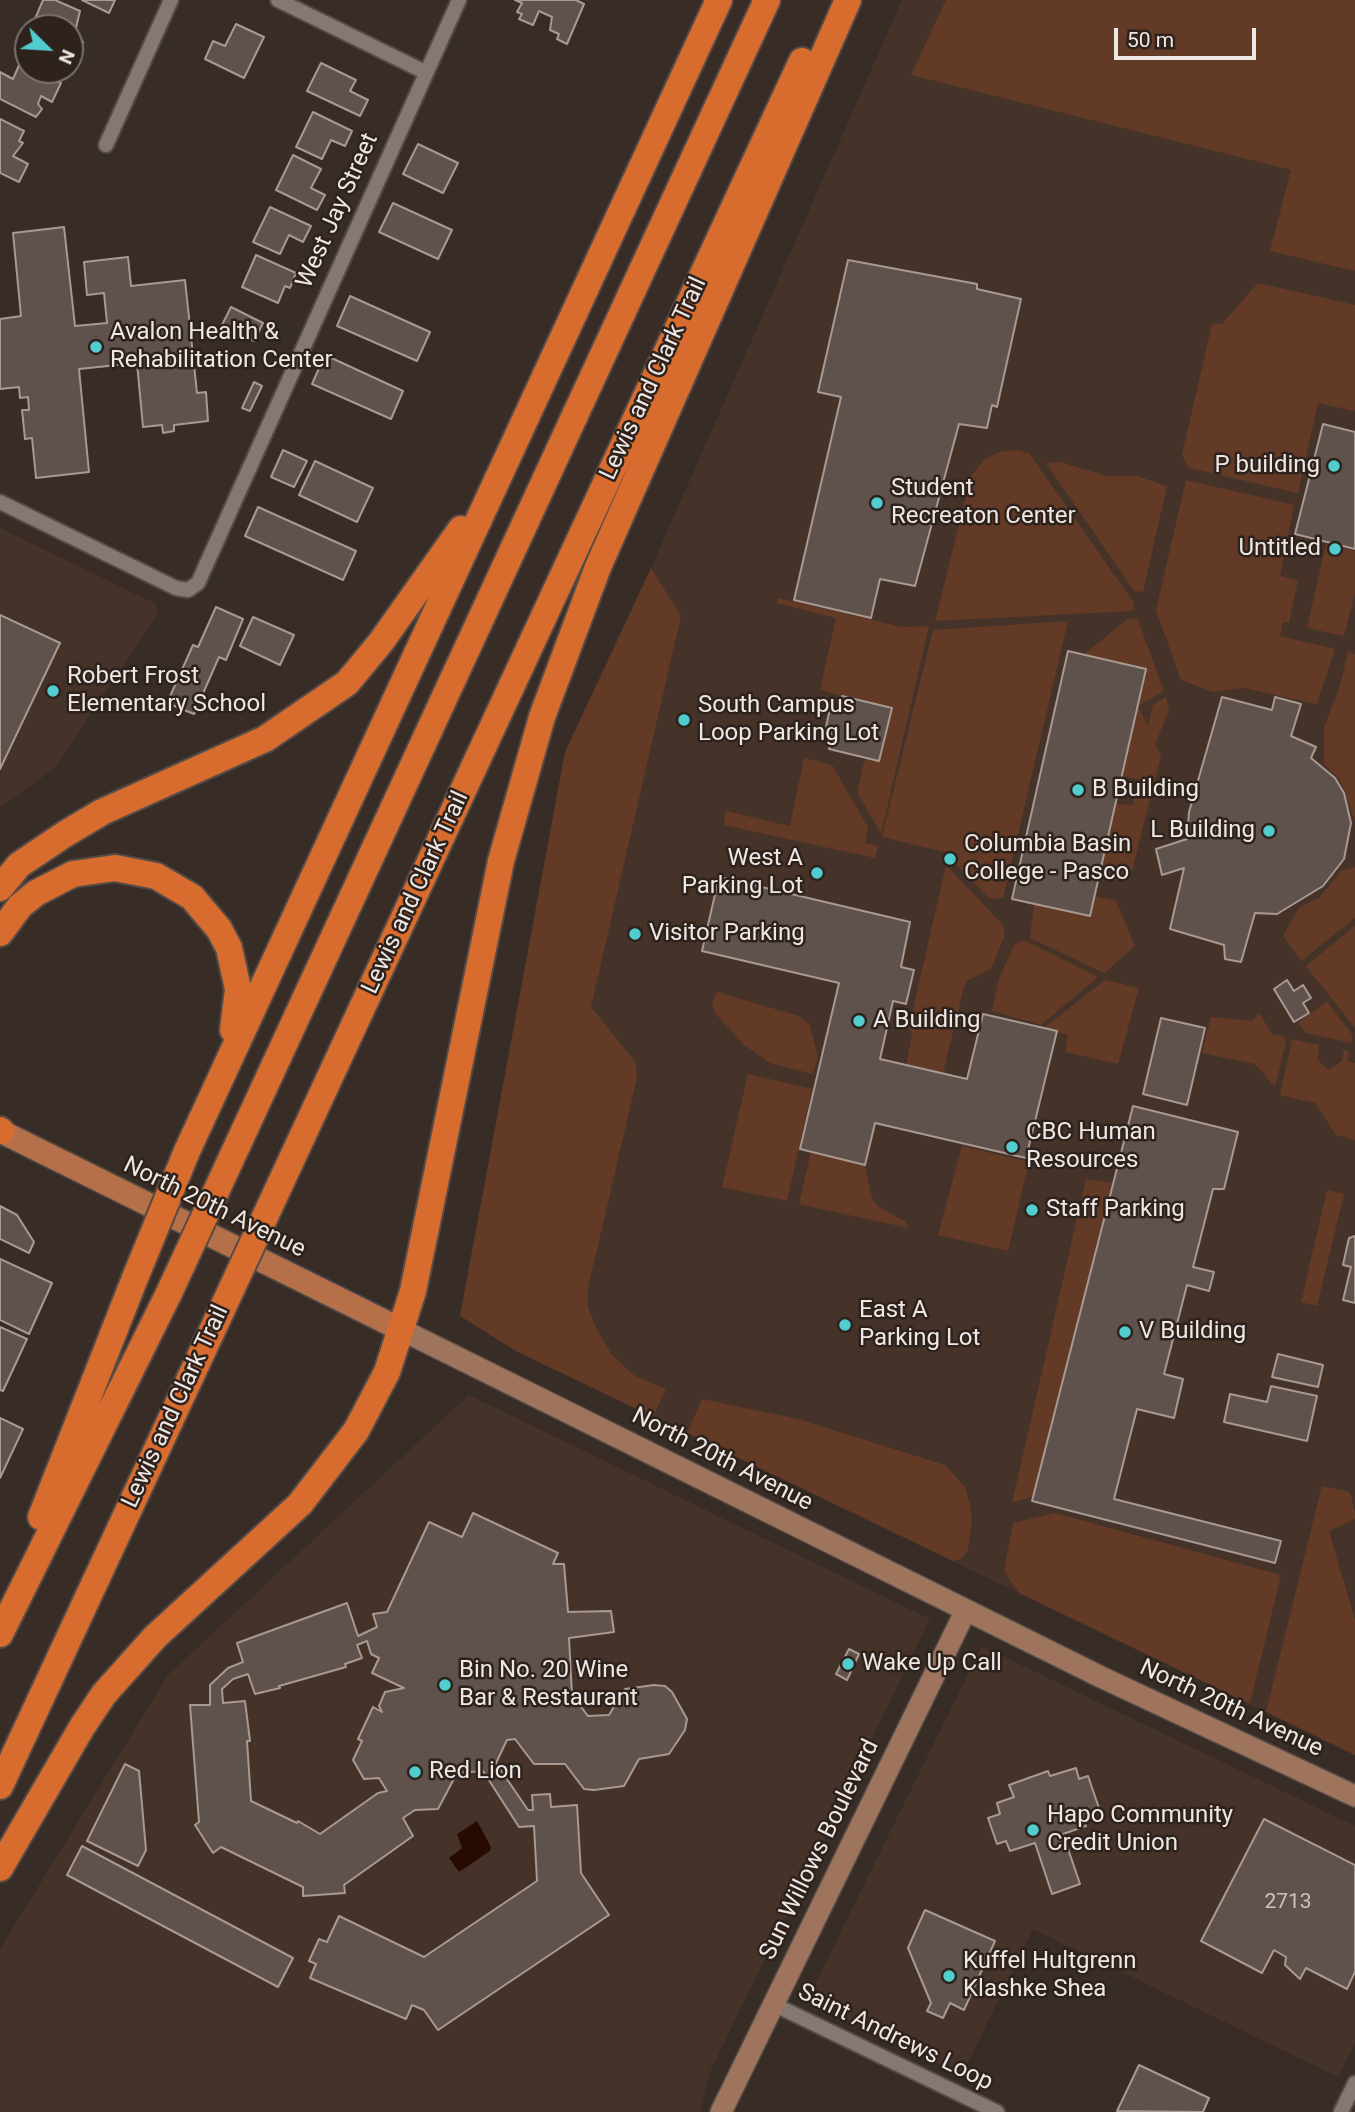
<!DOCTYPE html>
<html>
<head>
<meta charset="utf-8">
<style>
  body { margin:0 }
  #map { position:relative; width:1355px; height:2112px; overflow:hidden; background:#382c26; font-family:Roboto,sans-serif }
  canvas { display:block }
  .north { position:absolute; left:14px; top:14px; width:70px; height:70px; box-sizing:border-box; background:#2e221d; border:2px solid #7b716d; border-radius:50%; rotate:114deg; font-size:19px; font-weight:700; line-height:28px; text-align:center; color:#efe7e4 }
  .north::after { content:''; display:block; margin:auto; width:24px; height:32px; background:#52cdcf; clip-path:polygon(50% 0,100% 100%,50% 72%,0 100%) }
  .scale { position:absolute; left:1114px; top:28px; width:142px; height:32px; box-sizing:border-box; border:4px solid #efe7e4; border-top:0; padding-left:9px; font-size:21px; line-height:24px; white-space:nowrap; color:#efe7e4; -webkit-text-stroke:5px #2e221d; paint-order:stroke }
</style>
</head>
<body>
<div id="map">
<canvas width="1355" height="2112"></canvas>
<div class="north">N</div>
<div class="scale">50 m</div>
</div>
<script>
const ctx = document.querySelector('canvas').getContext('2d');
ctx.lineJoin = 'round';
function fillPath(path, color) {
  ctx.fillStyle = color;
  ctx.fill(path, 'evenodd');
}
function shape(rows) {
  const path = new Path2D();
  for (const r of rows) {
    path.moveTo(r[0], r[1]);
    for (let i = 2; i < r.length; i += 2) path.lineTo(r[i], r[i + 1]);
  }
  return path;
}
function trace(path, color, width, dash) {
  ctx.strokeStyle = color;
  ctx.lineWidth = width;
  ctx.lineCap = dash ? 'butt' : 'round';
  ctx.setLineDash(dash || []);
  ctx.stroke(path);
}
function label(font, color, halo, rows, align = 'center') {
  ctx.font = font + ' Roboto,sans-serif';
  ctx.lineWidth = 5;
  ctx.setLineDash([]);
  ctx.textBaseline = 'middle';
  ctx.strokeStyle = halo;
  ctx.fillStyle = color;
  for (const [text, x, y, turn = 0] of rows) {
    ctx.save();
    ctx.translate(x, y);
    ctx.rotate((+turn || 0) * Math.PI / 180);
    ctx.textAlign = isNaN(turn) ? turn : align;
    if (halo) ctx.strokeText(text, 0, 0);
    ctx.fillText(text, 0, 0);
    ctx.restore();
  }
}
const built = shape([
  [902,0,1355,0,1355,1755,516,1351,460,1316,565,752,651,568],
  [0,528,156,604,158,613,55,768,0,808],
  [469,1395,930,1619,710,2072,700,2112,0,2112,0,1949,168,1675],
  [982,1646,1355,1826,1355,2043,1338,2077,1033,1929,962,2075,807,2000]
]);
const green = shape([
  [946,0,1355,0,1355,271,1270,251,1291,170,911,75],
  [1258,283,1355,305,1355,411,1318,403,1298,493,1189,468,1182,455,1212,324,1222,324],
  [1018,450,1029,453,1134,603,1132,611,935,621,971,476,985,459,999,452],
  [1060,462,1107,476,1137,476,1167,486,1143,592,1134,591,1046,463],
  [1186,480,1294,505,1280,576,1298,580,1289,623,1283,622,1280,636,1335,649,1317,704,1244,688,1213,692,1181,680,1156,610],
  [1326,544,1355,551,1355,593,1344,636,1307,628],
  [651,568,681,616,591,1007,636,1063,637,1078,588,1288,588,1307,598,1332,612,1355,635,1376,666,1389,653,1417,516,1351,460,1316,565,752],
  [779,598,902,627,929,626,881,834,857,792,865,758,879,761,891,708,820,690,836,618,777,603],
  [1129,618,1138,620,1164,691,1138,706,1148,727,1153,705,1166,697,1169,711,1155,744,1161,756,1132,871,1117,880,1099,876,1115,804,1133,805,1138,779,1122,776,1083,655],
  [1068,621,1003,898,990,899,944,852,882,837,933,630],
  [1348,652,1355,654,1355,821,1340,780,1324,764,1324,727,1339,689],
  [804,758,832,765,868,827,865,843,878,846,875,858,724,825,725,811,790,826],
  [946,865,1003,925,1005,935,991,969,967,981,964,987,943,1073,906,1065,912,1035,909,1027],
  [1355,867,1355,918,1301,961,1283,936,1299,908,1320,897,1341,871],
  [1095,896,1116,901,1135,946,1104,973,1030,938,1034,904,1090,916],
  [1355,926,1355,1028,1306,966],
  [1024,940,1098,977,1041,1025,992,1011,999,979,1014,945],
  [1105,980,1139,988,1118,1064,1065,1052,1068,1035,1044,1028],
  [717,992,799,1016,810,1025,818,1058,813,1074,770,1063,744,1045,715,1013,712,1003],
  [1327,1001,1353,1036,1351,1043,1306,1033,1298,1023],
  [1259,1013,1272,1034,1283,1036,1286,1041,1275,1087,1255,1064,1202,1053,1211,1017,1252,1021],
  [1292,1039,1319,1045,1318,1060,1328,1070,1342,1061,1344,1050,1349,1052,1348,1061,1355,1063,1355,1140,1336,1135,1315,1103,1280,1095],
  [748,1074,812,1089,787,1201,722,1187],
  [962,1146,1029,1162,1008,1251,938,1235],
  [811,1152,865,1165,872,1199,879,1207,906,1222,908,1228,799,1204],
  [1086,1179,1112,1183,1034,1496,1012,1503],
  [1327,1190,1344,1194,1317,1306,1301,1302],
  [702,1399,798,1419,945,1465,965,1487,970,1504,972,1520,968,1550,961,1559,953,1561,687,1433],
  [1322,1486,1350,1492,1355,1512,1355,1519,1329,1531,1355,1620,1355,1755,1266,1712],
  [1055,1513,1281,1575,1250,1704,1019,1593,1004,1571,1013,1523]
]);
const water = shape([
  [477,1821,491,1847,490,1851,459,1872,449,1858,462,1848,457,1834]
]);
const building = shape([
  [43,0,55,0,80,11,75,32,70,32,70,28,37,28,39,21,35,19,43,0],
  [82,0,115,0,109,13,82,0],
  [515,0,576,0,584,4,567,44,557,39,559,34,550,30,552,17,539,11,533,25,519,19,522,14,517,12,522,3,515,0],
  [236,24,264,37,244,78,205,59,213,41,225,46,236,24],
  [70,36,83,42,74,60,70,59,70,36],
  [20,63,28,70,61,83,52,102,41,96,38,104,42,109,36,117,0,99,0,72,13,79,20,63],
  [321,63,356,80,350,91,368,100,360,116,307,91,321,63],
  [313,112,352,131,345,146,331,140,322,159,296,147,313,112],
  [0,119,24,131,19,141,23,143,13,156,28,164,19,182,0,173,0,119],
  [418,144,458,163,443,193,403,174,418,144],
  [293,155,321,169,311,188,325,195,317,210,276,190,293,155],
  [393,203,452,230,438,259,379,232,393,203],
  [270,207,311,226,303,242,289,235,280,254,253,242,270,207],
  [64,227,75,326,107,323,104,293,87,295,84,262,128,257,131,286,185,280,197,393,206,392,208,421,174,425,174,431,163,433,162,425,143,427,137,363,79,369,89,472,36,478,32,438,25,439,22,410,29,410,28,397,20,398,19,387,0,389,0,319,21,316,13,233,64,227],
  [256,255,296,273,290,288,285,286,278,303,242,287,256,255],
  [848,260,977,284,977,289,1021,299,997,407,992,405,987,428,959,424,915,586,880,579,871,618,794,600,841,397,818,392,848,260],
  [350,296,430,332,417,361,337,326,350,296],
  [231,307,263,323,254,341,222,325,231,307],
  [325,355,403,391,391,419,312,384,325,355],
  [254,382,262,386,250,411,242,408,254,382],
  [1323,424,1355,432,1355,549,1295,534,1323,424],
  [283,450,307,461,294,487,271,477,283,450],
  [315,461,373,488,357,522,299,495,315,461],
  [258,507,356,551,343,580,245,536,258,507],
  [216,607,243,619,226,660,219,657,194,714,167,703,193,645,198,647,216,607],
  [0,615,60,643,0,769,0,615],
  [253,617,294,635,280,665,240,646,253,617],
  [1068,651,1146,669,1090,916,1012,899,1068,651],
  [842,696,892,708,879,761,829,749,833,734,825,732,830,708,839,710,842,696],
  [1222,697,1272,710,1275,697,1301,704,1291,736,1316,747,1311,758,1335,778,1344,793,1351,823,1344,859,1323,886,1277,914,1255,913,1241,962,1225,959,1224,945,1170,929,1184,868,1162,875,1156,849,1187,839,1189,812,1222,697],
  [719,877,910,922,901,967,914,970,906,1004,893,1001,880,1059,967,1079,983,1014,1057,1031,1026,1158,875,1123,865,1165,800,1149,839,983,702,951,719,877],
  [1287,980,1294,991,1303,985,1311,998,1303,1003,1309,1013,1294,1022,1274,989,1287,980],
  [1161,1018,1205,1028,1187,1105,1143,1094,1161,1018],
  [1133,1106,1238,1132,1224,1189,1213,1189,1193,1267,1214,1272,1209,1291,1187,1285,1164,1374,1183,1379,1174,1418,1137,1409,1114,1499,1281,1541,1275,1563,1032,1501,1133,1106],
  [0,1206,17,1215,34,1242,29,1253,0,1239,0,1206],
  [1355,1236,1355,1303,1343,1300,1351,1267,1343,1265,1349,1238,1355,1236],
  [0,1259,52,1283,29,1334,0,1320,0,1259],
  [0,1327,27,1339,3,1391,0,1390,0,1327],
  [1278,1354,1323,1365,1318,1387,1272,1377,1278,1354],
  [1271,1386,1317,1396,1307,1441,1224,1422,1230,1394,1267,1402,1271,1386],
  [0,1418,23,1429,0,1478,0,1418],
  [473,1513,558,1553,553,1564,564,1564,568,1612,611,1611,614,1632,569,1638,572,1695,588,1716,609,1715,625,1689,654,1685,665,1686,672,1692,687,1719,685,1730,669,1754,639,1759,624,1786,594,1790,584,1789,565,1764,534,1764,515,1739,507,1740,496,1763,528,1810,533,1810,532,1795,550,1794,551,1807,577,1805,581,1873,609,1915,438,2030,424,2010,412,2005,406,2019,310,1978,316,1964,309,1961,319,1939,327,1942,339,1916,424,1957,537,1881,534,1826,519,1827,483,1771,457,1773,438,1809,415,1810,403,1818,413,1836,344,1885,345,1893,303,1896,303,1887,221,1847,213,1853,195,1825,199,1822,190,1705,210,1705,210,1685,228,1668,243,1662,237,1643,347,1603,358,1636,377,1627,373,1614,387,1612,429,1522,462,1537,473,1513],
  [367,1641,371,1654,379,1658,372,1673,404,1688,385,1692,379,1706,382,1712,373,1707,358,1739,362,1741,353,1760,364,1779,379,1778,387,1791,378,1793,320,1834,298,1821,297,1823,251,1801,247,1741,250,1741,245,1701,223,1703,222,1689,233,1679,248,1674,255,1694,280,1688,279,1686,346,1667,345,1664,362,1658,357,1645,367,1641],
  [849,1649,859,1654,847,1680,836,1674,849,1649],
  [125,1764,139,1771,146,1850,138,1866,87,1841,125,1764],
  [1076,1768,1079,1779,1088,1776,1099,1808,1082,1814,1086,1826,1063,1834,1080,1884,1052,1894,1035,1843,1010,1851,1006,1841,997,1844,988,1818,1000,1814,997,1803,1014,1797,1009,1785,1048,1771,1050,1776,1076,1768],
  [1264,1819,1355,1865,1355,1972,1347,1989,1306,1968,1300,1979,1285,1965,1286,1957,1274,1950,1262,1973,1201,1941,1264,1819],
  [82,1846,293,1958,278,1987,67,1875,82,1846],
  [925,1910,995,1941,964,2010,950,2003,943,2018,927,2011,931,2003,908,1948,925,1910],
  [1139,2065,1209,2098,1203,2112,1117,2111,1139,2065]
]);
const street = shape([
  [278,0,425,72],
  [106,145,171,0],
  [0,502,176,588,188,590,198,583,459,0],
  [773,2004,997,2112],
  [1341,2112,1355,2083]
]);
const secondary = shape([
  [402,1330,1101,1677,1355,1796],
  [721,2112,966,1610]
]);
const primary = shape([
  [0,1131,402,1330]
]);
const highway = shape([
  [0,888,19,865,65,834,102,812,265,739,347,683,381,642,461,529],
  [0,933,20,906,36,893,73,874,115,868,156,876,192,897,219,929,229,948,238,989,233,1030],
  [0,1130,1,1131],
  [187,1151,719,0],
  [226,1170,767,0],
  [276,1193,802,61],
  [41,1517,135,1278],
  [0,1634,169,1293],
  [0,1786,218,1318],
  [0,1868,82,1727,104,1694,155,1637,300,1504,356,1431,387,1372,413,1291,501,861,542,717,598,567,848,0]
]);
const highwayBridge = shape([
  [135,1278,187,1151],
  [169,1293,226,1170],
  [218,1318,276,1193]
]);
const markers = [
  [96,347,7,"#52cdcf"],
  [1334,466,7,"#52cdcf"],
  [877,503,7,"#52cdcf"],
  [1335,549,7,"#52cdcf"],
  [53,691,7,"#52cdcf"],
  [684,720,7,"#52cdcf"],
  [1078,790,7,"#52cdcf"],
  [1269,831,7,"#52cdcf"],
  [950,859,7,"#52cdcf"],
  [817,873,7,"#52cdcf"],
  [635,934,7,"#52cdcf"],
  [859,1021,7,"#52cdcf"],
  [1012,1147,7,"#52cdcf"],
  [1032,1210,7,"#52cdcf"],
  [845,1325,7,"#52cdcf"],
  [1125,1332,7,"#52cdcf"],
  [848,1664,7,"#52cdcf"],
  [445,1685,7,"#52cdcf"],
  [415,1772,7,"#52cdcf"],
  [1033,1830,7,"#52cdcf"],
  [949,1976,7,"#52cdcf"]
];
const numberNames = [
  ["2713",1288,1903]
];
const streetNames = [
  ["West Jay Street",338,211,-66],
  ["Lewis and Clark Trail",654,379,-65],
  ["Lewis and Clark Trail",416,893,-65],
  ["North 20th Avenue",214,1208,26],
  ["Lewis and Clark Trail",176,1407,-65],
  ["North 20th Avenue",722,1460,27],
  ["North 20th Avenue",1231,1709,25],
  ["Sun Willows Boulevard",820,1850,-64],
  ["Saint Andrews Loop",895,2038,26]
];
const poiNames = [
  ["Avalon Health &",110,333],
  ["Rehabilitation Center",110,361],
  ["P building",1320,466,"right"],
  ["Student",891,489],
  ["Recreaton Center",891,517],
  ["Untitled",1321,549,"right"],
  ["Robert Frost",67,677],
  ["Elementary School",67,705],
  ["South Campus",698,706],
  ["Loop Parking Lot",698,734],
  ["B Building",1092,790],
  ["L Building",1255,831,"right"],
  ["Columbia Basin",964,845],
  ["College - Pasco",964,873],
  ["West A",803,859,"right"],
  ["Parking Lot",803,887,"right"],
  ["Visitor Parking",649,934],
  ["A Building",873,1021],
  ["CBC Human",1026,1133],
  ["Resources",1026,1161],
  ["Staff Parking",1046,1210],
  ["East A",859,1311],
  ["Parking Lot",859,1339],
  ["V Building",1139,1332],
  ["Wake Up Call",862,1664],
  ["Bin No. 20 Wine",459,1671],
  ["Bar & Restaurant",459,1699],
  ["Red Lion",429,1772],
  ["Hapo Community",1047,1816],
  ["Credit Union",1047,1844],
  ["Kuffel Hultgrenn",963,1962],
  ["Klashke Shea",963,1990]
];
fillPath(built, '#45332a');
fillPath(green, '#633a25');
fillPath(water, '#280b00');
fillPath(building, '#5f514b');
trace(building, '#a89992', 2);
trace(street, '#554b46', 18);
trace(secondary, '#554b46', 24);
trace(primary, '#554b46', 26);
trace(highway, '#554b46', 30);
trace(street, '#857771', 14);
trace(secondary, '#9e745d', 21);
trace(primary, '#b67049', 23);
trace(highway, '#d76c2e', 26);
trace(highwayBridge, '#554b46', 30, []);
trace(highwayBridge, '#d76c2e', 26);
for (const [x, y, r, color] of markers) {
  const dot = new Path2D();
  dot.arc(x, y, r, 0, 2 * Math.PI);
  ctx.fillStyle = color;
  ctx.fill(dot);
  trace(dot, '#2e221d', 2.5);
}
label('21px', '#cbc2be', null, numberNames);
label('24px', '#efe7e4', '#2e221d', streetNames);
label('24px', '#efe7e4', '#2e221d', poiNames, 'left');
</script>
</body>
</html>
